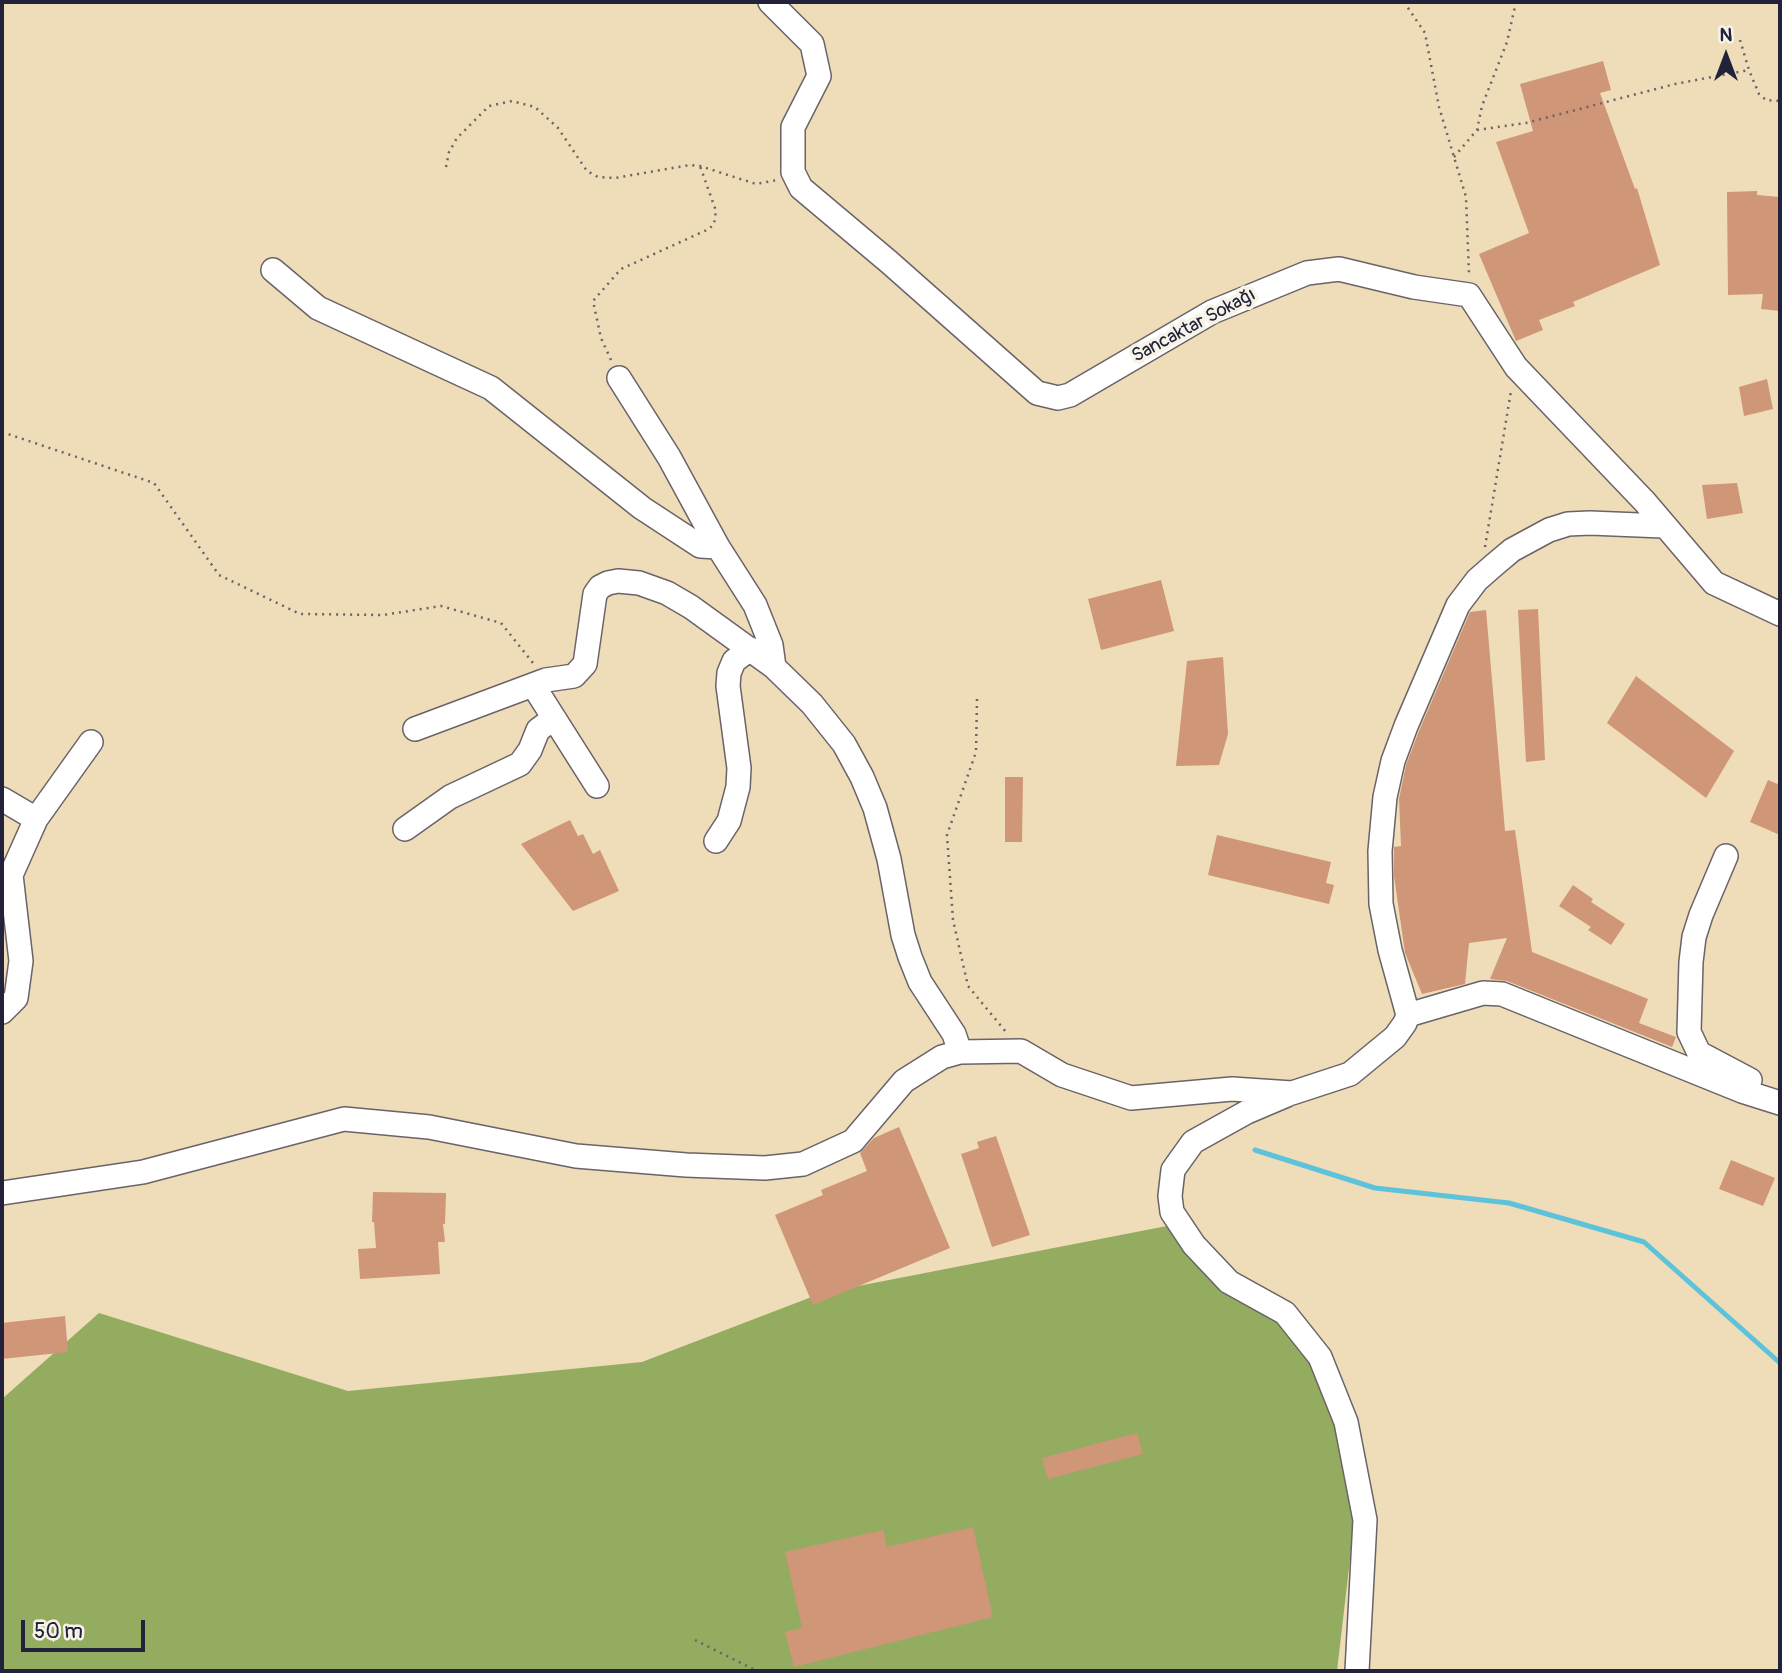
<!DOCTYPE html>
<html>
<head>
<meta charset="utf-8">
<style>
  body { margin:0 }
  #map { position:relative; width:1782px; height:1673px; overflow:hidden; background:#efdcb9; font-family:Pangolin,sans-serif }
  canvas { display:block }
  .frame { position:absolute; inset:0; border:4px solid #22223b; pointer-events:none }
  .north { position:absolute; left:1691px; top:21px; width:70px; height:70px; -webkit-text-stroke:5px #f7f3e8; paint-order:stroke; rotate:0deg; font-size:19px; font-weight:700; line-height:28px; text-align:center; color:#22223b }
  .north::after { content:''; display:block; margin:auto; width:24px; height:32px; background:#22223b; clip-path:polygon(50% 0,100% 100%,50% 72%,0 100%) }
  .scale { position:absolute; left:21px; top:1620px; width:124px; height:32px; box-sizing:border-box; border:4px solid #22223b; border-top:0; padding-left:9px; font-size:21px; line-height:24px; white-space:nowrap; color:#22223b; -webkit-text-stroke:5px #f7f3e8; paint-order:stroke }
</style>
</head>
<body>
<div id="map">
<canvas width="1782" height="1673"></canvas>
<div class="frame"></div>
<div class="north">N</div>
<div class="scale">50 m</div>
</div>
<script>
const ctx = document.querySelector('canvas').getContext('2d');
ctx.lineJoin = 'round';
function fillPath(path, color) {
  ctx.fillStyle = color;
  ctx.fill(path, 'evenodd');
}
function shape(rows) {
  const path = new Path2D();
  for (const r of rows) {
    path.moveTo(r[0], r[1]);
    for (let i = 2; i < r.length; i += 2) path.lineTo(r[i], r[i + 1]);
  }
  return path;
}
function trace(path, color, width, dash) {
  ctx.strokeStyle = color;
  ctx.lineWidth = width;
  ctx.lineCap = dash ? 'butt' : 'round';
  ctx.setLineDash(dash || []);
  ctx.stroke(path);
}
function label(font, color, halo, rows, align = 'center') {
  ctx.font = font + ' Pangolin,sans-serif';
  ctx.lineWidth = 7;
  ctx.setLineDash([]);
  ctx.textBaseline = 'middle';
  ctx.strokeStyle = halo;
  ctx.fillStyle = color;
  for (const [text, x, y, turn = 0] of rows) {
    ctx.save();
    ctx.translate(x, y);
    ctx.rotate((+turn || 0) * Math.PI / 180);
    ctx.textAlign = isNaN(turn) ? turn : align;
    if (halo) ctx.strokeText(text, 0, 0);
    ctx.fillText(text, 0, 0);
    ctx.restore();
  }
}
const forest = shape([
  [1167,1226,1320,1351,1355,1516,1337,1671,2,1671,2,1399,99,1313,348,1391,642,1362,822,1293]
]);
const stream = shape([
  [1255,1150,1375,1188,1509,1203,1644,1242,1780,1363]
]);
const building = shape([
  [1603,61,1611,90,1600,93,1635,189,1637,188,1660,265,1573,302,1575,306,1539,320,1543,330,1516,341,1479,254,1529,233,1496,142,1533,131,1520,84],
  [1757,191,1757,195,1780,197,1780,311,1761,309,1763,294,1728,295,1727,192],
  [1767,379,1773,409,1744,416,1739,387],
  [1737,483,1743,513,1707,519,1702,485],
  [1161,580,1174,631,1101,650,1088,599],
  [1538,609,1545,760,1526,762,1518,610],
  [1486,610,1505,831,1515,830,1532,952,1648,999,1639,1023,1676,1037,1672,1047,1507,981,1490,979,1507,938,1469,943,1465,984,1422,994,1405,953,1394,876,1394,847,1401,846,1399,799,1406,765,1419,731,1470,612],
  [1223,657,1228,734,1219,765,1176,766,1187,661],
  [1636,676,1734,751,1706,798,1607,723],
  [1005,777,1023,777,1022,842,1005,842],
  [1768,780,1780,785,1780,835,1750,822],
  [570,820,578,836,583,834,593,854,600,850,619,891,573,911,521,844],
  [1217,835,1331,862,1326,883,1334,885,1329,904,1208,875],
  [1573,885,1593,899,1591,902,1625,924,1611,945,1588,930,1591,927,1559,906],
  [899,1127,950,1248,813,1305,775,1215,823,1195,821,1190,867,1171,860,1153,874,1138],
  [996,1136,1030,1235,992,1247,961,1154,979,1148,977,1142],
  [1731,1160,1775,1178,1763,1206,1719,1189],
  [373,1192,446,1193,445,1224,443,1224,445,1242,438,1242,440,1274,360,1279,358,1249,376,1248,374,1222,372,1222],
  [65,1316,68,1352,2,1359,2,1323],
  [1137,1433,1143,1454,1048,1479,1042,1458],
  [973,1527,993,1617,794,1667,785,1632,802,1628,785,1552,883,1530,887,1547]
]);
const path = shape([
  [1404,2,1425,33,1439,107,1466,197,1469,274],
  [1740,40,1749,70,1759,94,1766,100,1780,101],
  [1477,130,1526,123,1675,84,1749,70],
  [1454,157,1477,130,1482,106,1507,42,1516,2],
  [446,167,449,152,457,138,489,106,512,101,535,107,558,128,587,171,598,177,615,178,690,165,700,166,756,184,777,180],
  [611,360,601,338,593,301,621,269,709,229,714,224,716,211,700,166],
  [2,432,154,483,219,575,300,614,383,615,441,606,501,623,533,663],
  [1485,547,1511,391],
  [977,699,976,752,947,835,953,920,968,986,1006,1032],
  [695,1640,757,1671]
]);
const minor = shape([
  [770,2,812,44,819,76,793,127,793,172,801,188,889,262,1037,393,1058,398,1070,395,1212,312,1307,273,1339,269,1414,287,1469,295,1516,367,1645,502,1714,583,1780,614],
  [273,270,318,308,491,388,642,508,700,546,718,547],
  [619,378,669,457,718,547,755,605,771,645,774,667],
  [533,685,597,786],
  [415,729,546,680,574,676,585,664,595,594,600,587,608,583,618,581,639,583,667,593,691,607,774,667,812,704,844,744,862,777,875,808,889,859,903,935,910,957,920,982,954,1034,960,1052],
  [2,799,36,819],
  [405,829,450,797,520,764,530,750,538,730,554,718],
  [716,841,729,821,738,787,739,768,728,686,729,673,734,661,750,649],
  [1726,856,1701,915,1694,937,1691,962,1689,1032,1699,1053,1750,1080],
  [2,1012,16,998,21,961,11,875,36,819,91,742],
  [1408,1015,1483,993,1502,994,1742,1091,1780,1103],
  [1287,1095,1247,1112,1193,1142,1173,1170,1170,1196,1172,1212,1194,1245,1229,1282,1285,1313,1320,1357,1346,1422,1365,1520,1357,1671],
  [2,1193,143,1172,344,1119,429,1127,576,1156,686,1165,765,1168,803,1164,853,1141,904,1081,942,1057,960,1052,1021,1051,1062,1075,1131,1098,1232,1089,1292,1093,1350,1074,1395,1037,1405,1023,1408,1015,1390,950,1381,904,1380,851,1385,797,1393,761,1406,726,1458,605,1477,580,1493,566,1512,550,1549,530,1568,524,1590,523,1663,526]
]);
const streetNames = [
  ["Sancaktar Sokağı",1194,326,-28]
];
fillPath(forest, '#93ac5f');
trace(stream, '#5dc3db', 5);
fillPath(building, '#cf9678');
trace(minor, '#6a6367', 26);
trace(path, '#6a6367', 2.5, [2, 5]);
trace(minor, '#fff', 23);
label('19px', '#22223b', '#f7f3e8', streetNames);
</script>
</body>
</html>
